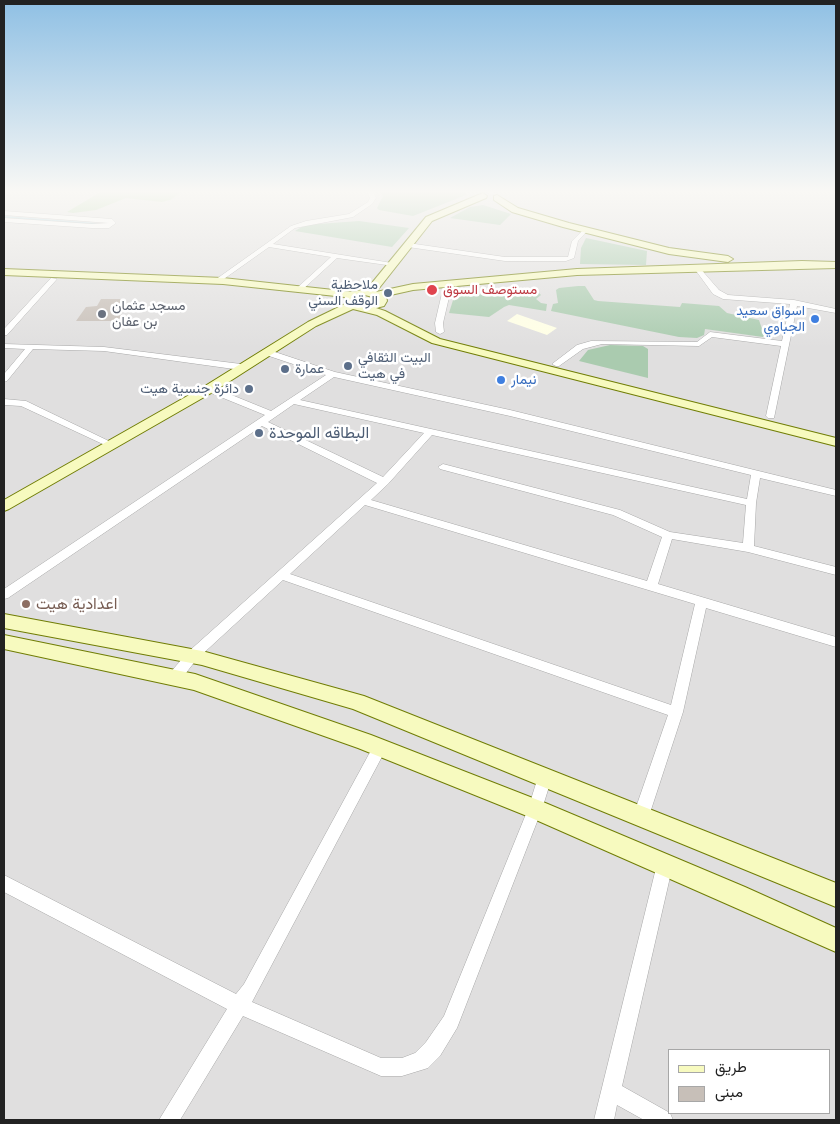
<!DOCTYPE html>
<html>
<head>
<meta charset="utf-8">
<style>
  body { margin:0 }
  #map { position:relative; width:840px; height:1124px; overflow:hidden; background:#f2efe9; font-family:Quicksand,Vazirmatn,sans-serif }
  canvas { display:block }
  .frame { position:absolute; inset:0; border:5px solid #222; pointer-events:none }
  .legend { position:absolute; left:668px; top:1049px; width:162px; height:65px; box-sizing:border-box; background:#fff; border:1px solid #a7a7a7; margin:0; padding:6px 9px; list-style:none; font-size:15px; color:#222 }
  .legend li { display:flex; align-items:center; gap:10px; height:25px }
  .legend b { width:25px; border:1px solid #a7a7a7 }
</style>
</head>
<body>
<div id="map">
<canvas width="840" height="1124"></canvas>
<div class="frame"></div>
<ul class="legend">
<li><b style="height:6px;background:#f7fabf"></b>طريق</li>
<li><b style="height:14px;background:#c7bfb8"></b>مبنى</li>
</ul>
</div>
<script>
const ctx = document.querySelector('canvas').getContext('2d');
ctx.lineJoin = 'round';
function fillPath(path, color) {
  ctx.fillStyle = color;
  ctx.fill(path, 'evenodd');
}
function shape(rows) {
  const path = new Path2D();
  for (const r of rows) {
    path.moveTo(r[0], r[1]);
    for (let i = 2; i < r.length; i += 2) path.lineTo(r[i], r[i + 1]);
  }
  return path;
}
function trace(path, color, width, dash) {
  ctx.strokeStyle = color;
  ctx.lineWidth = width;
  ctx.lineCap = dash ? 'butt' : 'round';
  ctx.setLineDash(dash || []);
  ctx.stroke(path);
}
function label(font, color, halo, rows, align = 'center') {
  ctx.font = font + ' Quicksand,Vazirmatn,sans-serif';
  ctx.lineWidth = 5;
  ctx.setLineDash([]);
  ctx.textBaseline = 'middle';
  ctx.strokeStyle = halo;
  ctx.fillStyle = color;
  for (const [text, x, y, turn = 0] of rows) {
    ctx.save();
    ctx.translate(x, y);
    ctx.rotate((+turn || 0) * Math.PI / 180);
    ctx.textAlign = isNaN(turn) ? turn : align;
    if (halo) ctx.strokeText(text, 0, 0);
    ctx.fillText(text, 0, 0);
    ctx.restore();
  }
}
const residential = shape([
  [4,191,836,191,836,1120,4,1120],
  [669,1050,829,1050,829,1113,669,1113]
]);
const education = shape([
  [517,314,557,328,547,335,507,321]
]);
const forest = shape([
  [102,191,183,191,170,200,162,202,126,198,96,210,73,213,67,212]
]);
const cemetery = shape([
  [379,191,466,191,466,195,413,216,379,210,377,208,383,196],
  [483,205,511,214,500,225,450,218,470,207],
  [359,221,409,228,392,247,295,231,305,225],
  [586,238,647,251,646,265,580,264,581,248],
  [578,286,585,286,594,300,598,301,680,307,682,303,719,306,727,313,759,320,764,335,763,337,705,329,704,335,697,338,679,337,551,311,553,304,558,303,556,290,559,288],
  [537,291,541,295,536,299,541,303,547,304,546,311,509,305,504,307,489,317,449,313,454,297,456,296],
  [610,345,643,346,648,349,648,378,579,361,588,350]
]);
const stream = shape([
  [4,217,96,224]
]);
const building = shape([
  [101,299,122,299,118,306,126,306,118,321,76,321,86,307,97,306]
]);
const street = shape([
  [367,191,373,191,376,198,372,204,353,217,295,228,273,244,392,263,394,264,394,266,337,258,301,291,298,291,298,287,331,257,269,247,221,281,215,280,291,226,306,221,349,214,368,202,370,198,367,191],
  [484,191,492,191,495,193,492,195,484,191],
  [4,211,112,219,116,223,109,228,92,228,4,222,4,218,92,224,109,223,4,215,4,211],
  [585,228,588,230,578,241,574,258,566,261,505,261,408,247,405,245,408,243,505,257,568,257,572,241,585,228],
  [697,266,699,267,719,290,728,295,794,300,836,309,836,313,797,306,774,418,768,418,766,416,781,346,712,337,699,346,602,344,583,349,559,366,556,366,552,364,577,345,591,341,697,342,710,332,782,341,790,304,723,299,713,294,694,268,697,266],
  [51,278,57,279,7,335,4,335,4,329,51,278],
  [448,281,455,283,450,293,443,323,444,332,440,334,436,332,435,323,442,293,448,281],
  [4,344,104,347,241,364,245,367,241,370,104,351,33,349,7,381,4,382,4,374,25,349,4,348,4,344],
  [263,350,269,350,335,372,510,410,836,490,836,496,760,478,756,503,754,546,836,567,836,575,748,552,672,539,658,584,836,637,836,647,706,608,683,712,649,816,646,821,641,823,636,821,633,816,668,715,283,580,196,660,179,682,174,683,169,682,168,678,169,674,188,652,377,483,262,426,8,598,4,599,4,589,265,415,206,391,206,387,212,387,271,411,326,375,263,354,263,350],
  [334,377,510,416,751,475,747,499,300,400,334,377],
  [294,404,424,433,383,477,268,422,294,404],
  [432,435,746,505,743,543,670,532,620,510,443,464,438,467,440,469,613,515,662,537,647,581,371,500,388,484,432,435],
  [365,505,695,604,671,705,290,574,365,505],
  [4,399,26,401,115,444,113,446,107,446,21,406,4,405,4,399],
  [380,741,385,743,387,747,385,751,252,1002,381,1058,402,1058,415,1053,426,1042,444,1016,528,809,538,777,540,772,545,770,550,772,552,777,542,809,457,1028,440,1056,428,1068,402,1076,381,1076,243,1016,180,1120,159,1120,227,1009,4,892,4,875,236,994,244,984,375,743,380,741],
  [665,856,671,858,673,864,622,1086,670,1113,673,1120,644,1120,617,1105,614,1120,594,1120,657,864,659,858,665,856]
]);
const secondary = shape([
  [483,193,487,196,486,198,432,221,376,292,413,284,577,269,802,261,836,262,836,268,577,275,413,290,386,296,387,301,384,306,376,308,385,311,440,339,836,438,836,446,432,343,377,315,353,309,316,326,213,392,9,509,4,511,4,500,205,386,308,322,345,304,345,297,223,284,4,275,4,269,223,278,352,292,367,289,426,217,483,193],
  [365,295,376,298,377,301,364,305,354,301,360,296,365,295],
  [497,195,518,208,569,223,669,248,728,256,733,259,728,262,669,254,563,227,512,212,494,200,494,196,497,195],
  [4,614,202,651,364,696,836,883,836,907,353,709,202,665,4,628,4,614],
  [4,635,195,674,371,735,543,802,745,887,836,928,836,952,527,816,358,748,194,690,4,649,4,635]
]);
const markers = [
  [432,290,6,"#e0444e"],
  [388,293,5,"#5c6f8a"],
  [102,314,5,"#6b7280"],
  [815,319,5,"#3f7fe0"],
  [348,366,5,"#5c6f8a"],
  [285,369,5,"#5c6f8a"],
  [501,380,5,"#3f7fe0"],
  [249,389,5,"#5c6f8a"],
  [259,433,5,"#5c6f8a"],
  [26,604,5,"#8d6e63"]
];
const farServicenames = [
  ["ملاحظية",378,285],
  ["الوقف السني",378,301],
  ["البيت الثقافي",358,358,"left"],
  ["في هيت",358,374,"left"],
  ["عمارة",295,369,"left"],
  ["دائرة جنسية هيت",239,389]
];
const farHealthnames = [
  ["مستوصف السوق",443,290]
];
const farWorshipnames = [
  ["مسجد عثمان",112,306],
  ["بن عفان",112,322]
];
const farShopnames = [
  ["اسواق سعيد",805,311],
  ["الجباوي",805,327],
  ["نيمار",511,380,"left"]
];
const serviceNames = [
  ["البطاقه الموحدة",269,433]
];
const educationNames = [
  ["اعدادية هيت",36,604]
];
fillPath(residential, '#e0dfdf');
fillPath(education, '#ffffe5');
fillPath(forest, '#add19e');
fillPath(cemetery, '#aacbaf');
trace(stream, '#aad3df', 2);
fillPath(building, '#c7bfb8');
trace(street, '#a9a9a9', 1);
trace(secondary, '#707d05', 2);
fillPath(street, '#fff');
fillPath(secondary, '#f7fabf');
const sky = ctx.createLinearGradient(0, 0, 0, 348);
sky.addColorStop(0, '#8fc0e4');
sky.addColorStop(0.55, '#f9f8f5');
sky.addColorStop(1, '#f9f8f500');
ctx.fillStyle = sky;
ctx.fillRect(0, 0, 840, 348);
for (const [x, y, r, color] of markers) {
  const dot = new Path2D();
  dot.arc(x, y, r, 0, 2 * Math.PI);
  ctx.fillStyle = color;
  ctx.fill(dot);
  trace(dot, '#fff', 2);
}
label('14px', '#4e5e75', '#fff', farServicenames, 'right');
label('14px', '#be3a42', '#fff', farHealthnames, 'left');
label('14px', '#5b616d', '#fff', farWorshipnames, 'left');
label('14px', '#366cbe', '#fff', farShopnames, 'right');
label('16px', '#4e5e75', '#fff', serviceNames, 'left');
label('16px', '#785e54', '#fff', educationNames, 'left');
</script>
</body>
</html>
